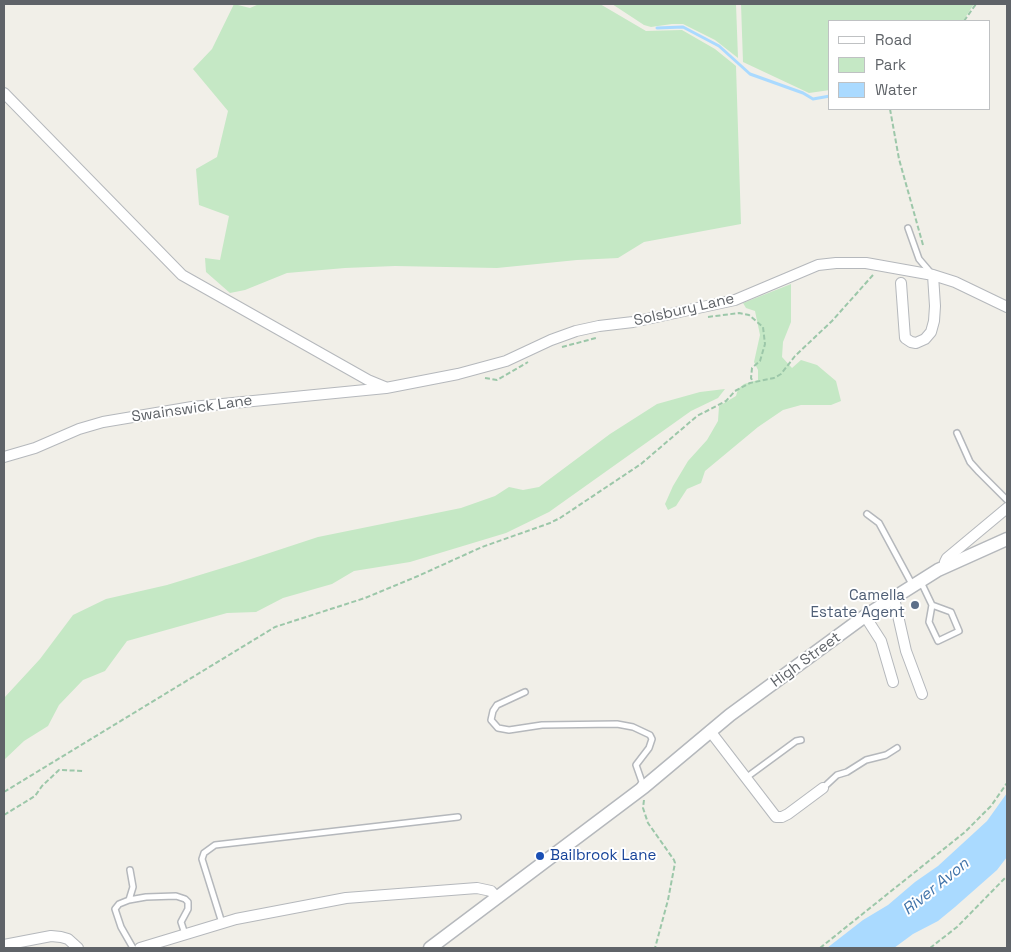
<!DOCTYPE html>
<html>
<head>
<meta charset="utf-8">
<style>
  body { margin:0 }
  #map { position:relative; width:1011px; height:952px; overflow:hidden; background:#f1efe8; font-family:"Space Grotesk",sans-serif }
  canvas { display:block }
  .frame { position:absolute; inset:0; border:5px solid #5f6368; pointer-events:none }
  .legend { position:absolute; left:828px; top:20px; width:162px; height:90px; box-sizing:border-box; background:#fff; border:1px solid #bfc1c3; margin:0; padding:6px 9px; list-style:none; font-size:15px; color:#5f6368 }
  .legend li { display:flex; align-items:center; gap:10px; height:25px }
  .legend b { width:25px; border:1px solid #bfc1c3 }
</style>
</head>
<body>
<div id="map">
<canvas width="1011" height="952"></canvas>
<div class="frame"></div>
<ul class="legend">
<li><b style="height:6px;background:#fff"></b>Road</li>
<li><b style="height:14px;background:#c5e8c5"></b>Park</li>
<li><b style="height:14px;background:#aadaff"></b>Water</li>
</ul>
</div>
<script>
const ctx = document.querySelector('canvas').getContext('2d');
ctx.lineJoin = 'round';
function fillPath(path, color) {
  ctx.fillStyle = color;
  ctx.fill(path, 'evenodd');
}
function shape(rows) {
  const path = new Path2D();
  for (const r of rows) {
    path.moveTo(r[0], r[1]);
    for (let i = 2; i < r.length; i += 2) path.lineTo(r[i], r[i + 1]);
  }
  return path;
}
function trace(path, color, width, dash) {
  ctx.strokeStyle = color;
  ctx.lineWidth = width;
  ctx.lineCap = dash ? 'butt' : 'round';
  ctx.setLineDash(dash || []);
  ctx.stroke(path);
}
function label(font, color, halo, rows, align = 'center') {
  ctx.font = font + ' "Space Grotesk",sans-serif';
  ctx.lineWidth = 4;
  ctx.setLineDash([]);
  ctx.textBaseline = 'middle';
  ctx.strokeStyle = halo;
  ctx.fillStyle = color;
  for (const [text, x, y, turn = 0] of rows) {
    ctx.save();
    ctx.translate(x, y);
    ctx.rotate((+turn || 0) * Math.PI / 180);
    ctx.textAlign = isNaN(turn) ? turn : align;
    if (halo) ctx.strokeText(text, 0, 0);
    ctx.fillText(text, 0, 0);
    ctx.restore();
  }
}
const green = shape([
  [234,4,250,8,259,4,600,4,646,31,682,30,715,49,736,66,741,224,644,242,618,258,577,260,497,268,395,266,345,268,287,273,245,290,230,293,206,272,205,258,220,260,229,216,199,205,196,169,217,157,228,111,193,69,212,49],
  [612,4,736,4,738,58,715,40,683,24,672,24,651,27,644,25],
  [741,4,974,4,963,21,830,21,830,90,809,93,743,62],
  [791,284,791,322,783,342,782,357,792,368,801,360,817,365,836,381,841,401,831,405,801,405,783,410,758,427,705,471,701,483,687,489,676,506,668,510,665,504,673,486,688,461,707,440,718,421,719,406,736,396,738,389,744,384,758,380,758,370,754,362,760,335,755,311,746,308,743,303],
  [725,389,718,398,691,411,549,512,506,533,410,562,354,571,332,584,283,598,256,612,227,613,127,641,105,671,83,680,59,705,48,726,24,741,4,760,4,698,40,659,73,615,106,599,167,585,239,563,318,537,461,508,495,496,509,487,523,490,539,487,610,434,657,404,700,392]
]);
const water = shape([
  [1007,793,1007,857,997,870,955,907,938,921,913,934,894,948,827,948,863,920,888,905,915,882,938,866,987,821]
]);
const stream = shape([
  [657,28,683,27,719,46,750,74,803,93,813,99,830,96]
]);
const path = shape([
  [964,21,976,4],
  [890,109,899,159,923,245],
  [708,317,739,313,749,315,763,327,765,344,760,361,752,368,751,378,753,382],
  [562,347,596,338],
  [485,378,497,380,528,362],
  [4,792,275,627,365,598,418,576,482,547,550,523,560,518,641,464,697,416,726,401,735,391,750,383,774,378,781,374,795,356,832,321,873,275],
  [644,800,643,808,648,823,674,860,675,863,668,900,655,948],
  [4,815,35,796,42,786,59,770,84,771],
  [820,948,965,832,991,806,1007,783],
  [930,948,957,927,1007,876]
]);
const service = shape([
  [908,228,919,259,931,273],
  [957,433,970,462,979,472,1007,500],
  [867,514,879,523,913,586],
  [921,582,932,605,929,622,938,641,959,631,951,612,932,605],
  [525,692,497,705,493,711,491,720,498,728,509,730,542,725,617,724,633,727,650,735,652,739,649,748,636,765,642,782,639,787],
  [747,777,796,741,801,740],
  [823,788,837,775,847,772,866,760,886,755,897,748],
  [130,870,133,887,129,900,119,904,115,909,121,927,133,948],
  [129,900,146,897,176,896,185,899,188,902,188,909,181,922,185,934],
  [222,923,202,859,204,853,215,845,458,817]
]);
const minor = shape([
  [4,93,182,275,368,380,385,387],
  [901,283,905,338,911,342,916,343,925,339,931,332,934,321,935,306,933,275],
  [4,457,35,448,79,429,103,422,192,407,386,388,458,374,506,361,551,340,576,331,599,326,633,322,735,300,818,265,836,263,866,263,933,275,955,282,1007,307],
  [947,565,945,562,947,558,1007,508],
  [894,598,906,651,922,694],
  [865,616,881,641,893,682],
  [710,731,776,817,782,817,788,814,823,788],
  [4,945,51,936,61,937,68,939,78,948],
  [140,948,236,919,346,898,477,888,491,891,497,898]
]);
const tertiary = shape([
  [430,948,644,787,730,715,865,616,938,570,1007,539]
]);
const markers = [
  [915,605,5,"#5c6f8a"],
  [540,856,5,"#1a4fb4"]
];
const streetNames = [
  ["Solsbury Lane",684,310,-13],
  ["Swainswick Lane",192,409,-8],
  ["High Street",806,660,-36]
];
const serviceNames = [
  ["Camella",905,596],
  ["Estate Agent",905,613]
];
const transitNames = [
  ["Bailbrook Lane",550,856]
];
const waterNames = [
  ["River Avon",936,887,-39]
];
fillPath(green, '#c5e8c5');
fillPath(water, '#aadaff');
trace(stream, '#aadaff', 3);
trace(service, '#b5b8bc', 8);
trace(minor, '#b5b8bc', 12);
trace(tertiary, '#b5b8bc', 15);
trace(path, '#9cc7a9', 2, [5, 2.5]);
trace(service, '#fff', 5);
trace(minor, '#fff', 10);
trace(tertiary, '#fff', 12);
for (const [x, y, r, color] of markers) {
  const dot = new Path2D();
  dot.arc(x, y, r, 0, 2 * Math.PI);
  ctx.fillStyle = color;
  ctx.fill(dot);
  trace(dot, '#fff', 2);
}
label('15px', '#5f6368', '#fff', streetNames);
label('15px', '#4e5e75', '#fff', serviceNames, 'right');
label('15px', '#164399', '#fff', transitNames, 'left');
label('italic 16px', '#4174aa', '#fff', waterNames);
</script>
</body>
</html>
